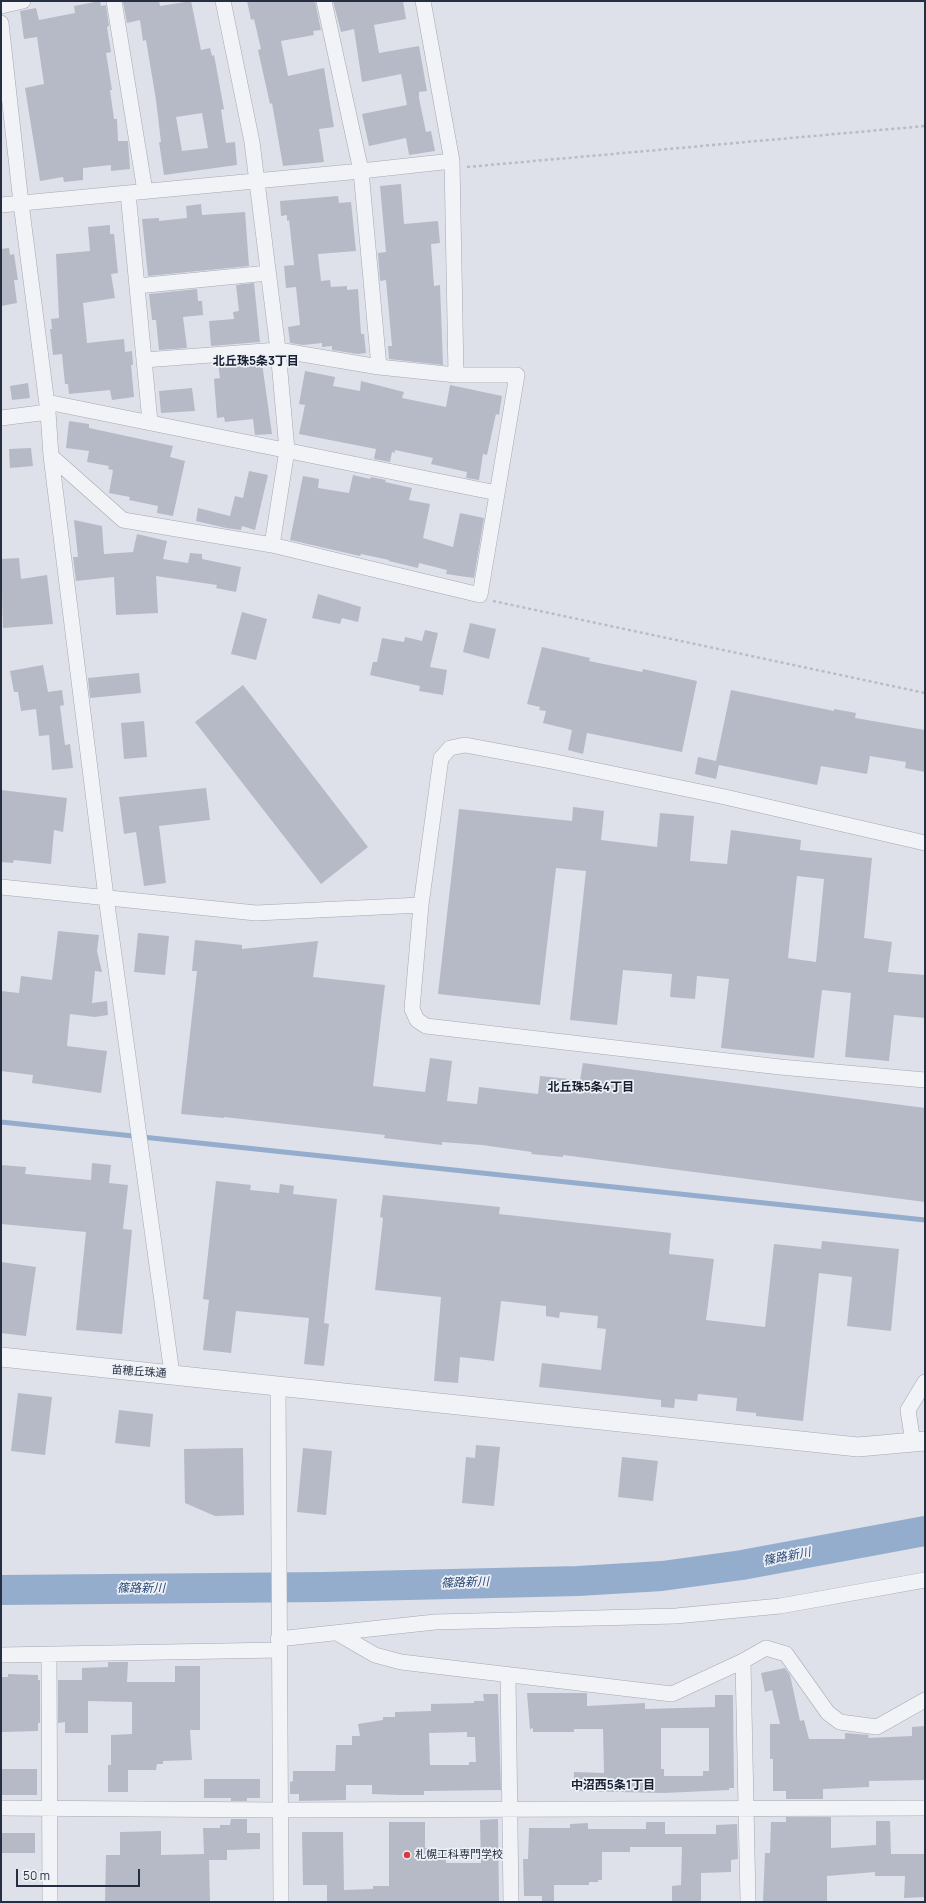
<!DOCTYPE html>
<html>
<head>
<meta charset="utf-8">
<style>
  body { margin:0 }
  #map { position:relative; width:926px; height:1903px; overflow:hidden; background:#dee1e9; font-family:Manrope,sans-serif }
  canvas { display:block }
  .frame { position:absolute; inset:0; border:2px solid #262e41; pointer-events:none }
  .scale { position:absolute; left:16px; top:1869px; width:124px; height:18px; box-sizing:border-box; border:2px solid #262e41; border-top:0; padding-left:5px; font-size:12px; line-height:14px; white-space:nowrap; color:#262e41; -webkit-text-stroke:3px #edf1f6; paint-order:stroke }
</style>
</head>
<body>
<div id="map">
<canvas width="926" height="1903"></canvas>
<div class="frame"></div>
<div class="scale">50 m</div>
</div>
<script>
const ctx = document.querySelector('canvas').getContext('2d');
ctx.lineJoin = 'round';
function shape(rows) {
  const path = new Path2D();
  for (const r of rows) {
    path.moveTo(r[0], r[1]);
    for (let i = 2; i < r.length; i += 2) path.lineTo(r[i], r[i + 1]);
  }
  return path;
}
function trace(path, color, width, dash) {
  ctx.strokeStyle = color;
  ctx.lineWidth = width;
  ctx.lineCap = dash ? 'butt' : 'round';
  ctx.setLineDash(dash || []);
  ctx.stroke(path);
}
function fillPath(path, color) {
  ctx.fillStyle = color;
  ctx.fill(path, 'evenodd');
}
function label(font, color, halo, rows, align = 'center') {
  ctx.font = font + ' Manrope,"Noto Sans JP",sans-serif';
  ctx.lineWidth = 3.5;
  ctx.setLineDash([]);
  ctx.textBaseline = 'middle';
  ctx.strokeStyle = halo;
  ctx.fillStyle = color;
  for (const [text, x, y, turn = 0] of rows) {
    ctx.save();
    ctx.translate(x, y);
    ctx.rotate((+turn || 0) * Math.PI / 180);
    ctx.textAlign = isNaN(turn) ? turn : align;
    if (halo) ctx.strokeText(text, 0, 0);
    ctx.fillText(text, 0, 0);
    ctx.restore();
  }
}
const stream = shape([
  [1,1122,925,1220]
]);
const river = shape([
  [1,1590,324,1587,578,1581,662,1576,742,1565,925,1531]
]);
const building = shape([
  [100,1,101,6,106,5,109,26,107,27,111,52,106,53,112,90,110,90,114,119,117,119,118,141,128,141,130,169,111,171,111,165,83,168,83,180,64,182,63,177,40,181,25,88,44,84,37,37,24,39,20,11,36,8,39,20,75,13,74,6],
  [159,1,160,6,191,1,201,50,210,48,212,56,214,55,224,109,221,110,226,143,235,142,237,165,164,175,159,142,161,142,156,100,146,40,143,41,140,20,127,23,123,2],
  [202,113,208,148,182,151,176,117],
  [247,1,315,1,321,30,313,31,314,35,281,41,288,76,324,68,334,127,319,129,324,162,283,166,272,103,270,104,258,50,261,49,254,19,251,20],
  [333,1,403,1,406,19,374,25,379,53,419,46,427,91,419,92,419,98,426,132,431,131,435,151,409,155,406,138,369,146,362,114,407,105,401,74,362,82,354,29,341,32],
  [401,184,404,224,438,221,440,243,431,244,434,286,440,285,443,365,389,359,388,346,392,346,386,280,380,281,378,253,386,252,380,186],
  [338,196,339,203,351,202,356,251,318,254,321,281,330,280,331,287,347,286,347,290,358,289,361,334,364,334,366,353,358,354,332,350,332,346,322,347,322,343,303,345,290,343,288,327,300,325,296,287,286,288,284,266,294,265,289,220,287,221,287,215,281,216,280,201],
  [201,204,202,215,245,212,249,266,148,276,142,219,159,218,159,221,187,218,186,206],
  [110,225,110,234,114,234,118,273,111,274,115,298,83,303,87,343,124,339,125,352,132,351,133,365,131,365,134,397,112,400,110,390,69,394,68,384,65,384,62,354,53,355,50,329,52,329,51,319,59,318,56,254,90,251,88,227],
  [9,248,10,255,14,254,18,280,14,280,17,303,1,306,1,249],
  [254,283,260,342,211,346,209,321,234,319,233,312,239,311,236,285],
  [197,289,198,301,202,301,203,315,183,317,187,348,159,350,156,320,152,320,149,294],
  [252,361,262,363,272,434,255,435,253,419,225,422,224,417,217,418,214,379,220,378,218,363],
  [305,371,335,377,333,386,360,391,361,381,404,392,402,398,446,407,450,385,502,396,499,415,496,414,487,455,483,454,479,480,466,478,467,472,431,464,433,458,395,450,395,453,392,452,390,462,374,459,376,449,299,434,305,405,299,404],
  [28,383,30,398,12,400,10,386],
  [192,388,195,411,161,413,159,391],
  [69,421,89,424,89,428,173,446,170,457,185,461,173,516,157,513,158,506,129,500,130,497,109,493,113,470,108,469,109,466,87,462,89,451,66,448],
  [31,448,33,466,10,468,9,449],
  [249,471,268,475,255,530,242,526,241,530,226,528,196,521,198,508,230,516,235,496,243,498],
  [353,475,370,479,371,477,386,480,385,482,412,488,409,500,430,504,423,538,453,547,460,513,484,518,474,578,446,574,447,570,419,563,418,568,389,561,389,560,361,554,360,556,290,540,303,476,319,479,318,488,349,493],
  [74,520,102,526,104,554,133,552,137,534,167,541,163,559,188,563,190,553,202,554,202,559,241,567,236,592,216,588,217,585,156,576,158,613,116,615,114,577,76,581,73,557,78,557],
  [19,558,21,579,47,575,53,624,3,628,1,559],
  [318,594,361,607,358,622,342,618,340,624,312,618],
  [242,612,267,619,256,660,231,654],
  [470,623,496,629,489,659,463,652],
  [425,630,438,633,430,667,447,670,443,695,419,691,420,686,370,675,373,662,377,662,382,638,404,642,405,637,422,641],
  [542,647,590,658,589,661,642,672,643,669,697,681,682,752,587,733,583,754,568,750,572,730,543,723,546,711,539,710,540,707,527,704],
  [43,665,48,692,62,690,64,705,60,706,65,745,70,744,73,768,52,770,49,735,39,736,36,709,21,711,18,692,14,692,10,671],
  [139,673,141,693,90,698,88,678],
  [243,685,368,847,321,884,195,722],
  [731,690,834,711,834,709,856,713,855,718,925,730,925,772,905,768,906,762,870,756,867,774,821,766,817,785,719,765,716,779,695,774,698,757,716,761],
  [144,721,147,757,124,759,121,723],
  [206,788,210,820,159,826,166,883,144,886,136,832,124,834,119,797],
  [1,790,67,798,63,832,54,830,51,864,14,860,13,863,1,862],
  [573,807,604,811,601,840,657,847,660,813,694,816,690,861,727,864,731,830,801,840,800,850,872,858,864,938,892,942,888,972,925,975,925,1018,894,1015,889,1061,845,1057,851,993,822,990,814,1058,721,1048,729,979,697,976,695,999,670,997,672,974,623,970,617,1025,570,1020,586,871,556,868,540,1005,438,994,459,809,572,821],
  [797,876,824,879,816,962,788,958],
  [58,931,99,935,97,951,102,972,95,971,92,1003,107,1001,108,1015,95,1017,70,1014,67,1046,107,1051,101,1093,32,1083,33,1075,1,1071,1,991,19,993,21,976,52,980],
  [138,933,169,936,165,975,134,972],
  [195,940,242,945,242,949,318,941,313,977,385,985,373,1086,425,1092,430,1058,452,1061,447,1101,477,1104,479,1087,538,1094,540,1076,580,1080,583,1063,925,1108,925,1202,563,1155,563,1157,531,1154,532,1152,482,1145,442,1142,442,1145,384,1138,385,1135,224,1117,224,1118,181,1114,197,971,192,971],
  [92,1163,111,1165,109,1183,128,1185,123,1229,132,1230,122,1334,76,1330,86,1232,1,1224,1,1165,26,1167,25,1174,91,1180],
  [216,1181,251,1185,250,1190,279,1193,280,1184,294,1186,293,1194,337,1199,324,1323,329,1324,324,1366,304,1364,309,1318,236,1311,231,1353,203,1350,209,1300,203,1299],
  [383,1195,500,1207,499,1214,671,1233,669,1254,714,1259,706,1320,765,1327,774,1244,821,1249,822,1241,899,1249,891,1331,847,1326,852,1277,819,1273,803,1421,756,1416,756,1413,736,1411,737,1398,698,1394,697,1401,675,1399,674,1408,661,1407,661,1400,539,1387,542,1363,601,1370,606,1329,597,1328,598,1316,560,1312,559,1318,546,1316,546,1306,501,1301,494,1361,460,1357,458,1383,434,1381,441,1297,375,1290,383,1218,380,1217],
  [1,1262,36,1267,26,1336,1,1333],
  [18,1393,52,1397,45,1455,11,1451],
  [119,1410,153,1414,150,1447,115,1443],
  [476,1445,500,1447,494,1506,462,1503,466,1457,475,1458],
  [243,1448,244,1515,215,1516,185,1503,184,1449],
  [303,1448,332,1451,326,1515,297,1512],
  [622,1457,658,1461,653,1501,618,1497],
  [108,1662,128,1662,127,1682,175,1682,175,1666,200,1666,200,1730,190,1730,192,1760,163,1761,163,1764,157,1764,156,1770,128,1770,128,1792,108,1792,108,1765,111,1765,111,1735,132,1734,132,1702,88,1701,88,1733,65,1733,65,1722,58,1723,58,1680,82,1680,82,1668,108,1667],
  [785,1668,790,1675,800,1721,804,1720,809,1739,845,1739,845,1733,869,1735,868,1738,912,1736,912,1727,925,1726,925,1780,869,1781,869,1787,823,1789,823,1799,786,1799,786,1791,773,1791,773,1759,770,1759,770,1724,780,1724,772,1690,765,1692,761,1673],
  [8,1674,38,1675,38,1680,40,1680,40,1723,38,1723,38,1731,1,1732,1,1677,8,1677],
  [527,1693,587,1693,587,1706,645,1703,645,1709,715,1707,715,1695,733,1695,734,1788,729,1788,729,1790,664,1793,574,1791,574,1772,604,1773,603,1729,574,1729,574,1732,533,1732,533,1728,530,1729],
  [661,1728,709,1728,709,1771,703,1771,703,1776,664,1776,664,1769,661,1769],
  [483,1694,498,1694,501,1790,424,1791,424,1795,398,1795,372,1794,372,1785,346,1785,346,1800,299,1801,299,1794,290,1794,290,1782,293,1781,293,1771,335,1771,336,1745,352,1745,352,1736,360,1736,358,1724,383,1720,383,1717,395,1717,395,1712,431,1711,431,1704,474,1703,474,1701,484,1701],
  [467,1732,467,1737,475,1737,476,1762,469,1762,469,1765,430,1765,429,1733],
  [1,1769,37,1769,37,1795,1,1795],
  [204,1779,260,1779,260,1798,247,1798,247,1801,231,1801,231,1798,204,1798],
  [786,1817,831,1817,831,1848,876,1845,876,1821,890,1821,891,1854,925,1854,925,1897,904,1898,905,1876,875,1876,875,1872,827,1876,827,1902,763,1902,765,1853,770,1853,771,1822,786,1822],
  [231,1819,247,1819,247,1833,260,1833,260,1849,227,1850,227,1860,209,1860,210,1902,105,1902,106,1855,120,1855,120,1832,161,1831,161,1855,204,1854,203,1828,220,1828,220,1825,230,1825],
  [498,1819,499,1902,327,1902,327,1885,303,1885,302,1832,343,1832,344,1890,373,1889,373,1886,389,1886,389,1822,425,1822,425,1848,446,1848,446,1863,481,1863,480,1820],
  [646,1822,665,1822,665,1834,716,1834,716,1825,737,1824,738,1859,731,1860,731,1872,701,1873,701,1902,672,1902,672,1886,681,1885,682,1847,630,1847,630,1852,602,1852,602,1880,598,1880,598,1882,589,1882,589,1885,554,1885,554,1902,542,1902,542,1896,524,1896,523,1859,528,1859,529,1828,570,1828,570,1824,588,1823,588,1829,646,1829],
  [1,1833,35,1833,35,1853,1,1853]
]);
const path = shape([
  [467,167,925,126],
  [493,601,925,693]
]);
const minor = shape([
  [114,1,145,191],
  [223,1,252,142,278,350,287,450,272,545],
  [324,1,361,171,379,367],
  [423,1,452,161,456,375],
  [1,6,23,1],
  [1,23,21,203,48,412,51,456,106,897,172,1374],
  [128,193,150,422],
  [1,205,361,171,452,161],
  [137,286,268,273],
  [47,402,497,493],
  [1,418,48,412],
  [51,456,123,520,272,545,480,595,517,375,456,375,379,367,278,350,144,360],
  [925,843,725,797,551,761,465,745,450,748,441,758,421,905,412,1009,417,1020,426,1026,780,1067,925,1080],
  [1,887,256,913,421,905],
  [278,1386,281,1902],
  [913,1443,908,1410,925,1382],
  [337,1633,375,1655,401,1662,672,1694,743,1661,766,1648,786,1654,828,1713,840,1722,877,1727,925,1700],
  [278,1639,435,1622,676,1616,780,1606,925,1580],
  [1,1655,279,1650],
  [49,1655,50,1902],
  [743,1661,748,1902],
  [508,1675,511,1902],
  [1,1808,280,1810,925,1808]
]);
const tertiary = shape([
  [1,1357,858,1447,925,1441]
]);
const markers = [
  [407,1855,4,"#da3745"]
];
const streetNames = [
  ["苗穂丘珠通",139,1372,4]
];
const poiNames = [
  ["札幌工科専門学校",415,1855]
];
const neighbourhoodNames = [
  ["北丘珠5条3丁目",256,362],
  ["北丘珠5条4丁目",591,1088],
  ["中沼西5条1丁目",613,1786]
];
const waterNames = [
  ["篠路新川",787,1557,-11],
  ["篠路新川",465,1583,-2],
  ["篠路新川",141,1589]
];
trace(stream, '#95adcc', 5);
trace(river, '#95adcc', 30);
fillPath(building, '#b5bac6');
trace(minor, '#a3a8b3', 16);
trace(tertiary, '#a3a8b3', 20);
trace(path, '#b8bcc4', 2.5, [3, 3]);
trace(minor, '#f1f3f7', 15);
trace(tertiary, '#f1f3f7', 19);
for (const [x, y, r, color] of markers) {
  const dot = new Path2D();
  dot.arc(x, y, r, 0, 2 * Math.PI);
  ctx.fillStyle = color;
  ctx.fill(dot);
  trace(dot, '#edf1f6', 1.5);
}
label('11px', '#262e41', '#edf1f6', streetNames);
label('11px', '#262e41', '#edf1f6', poiNames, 'left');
label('bold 12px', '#181f32', '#edf1f6', neighbourhoodNames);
label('italic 12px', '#2c4a78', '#edf1f6', waterNames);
</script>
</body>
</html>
